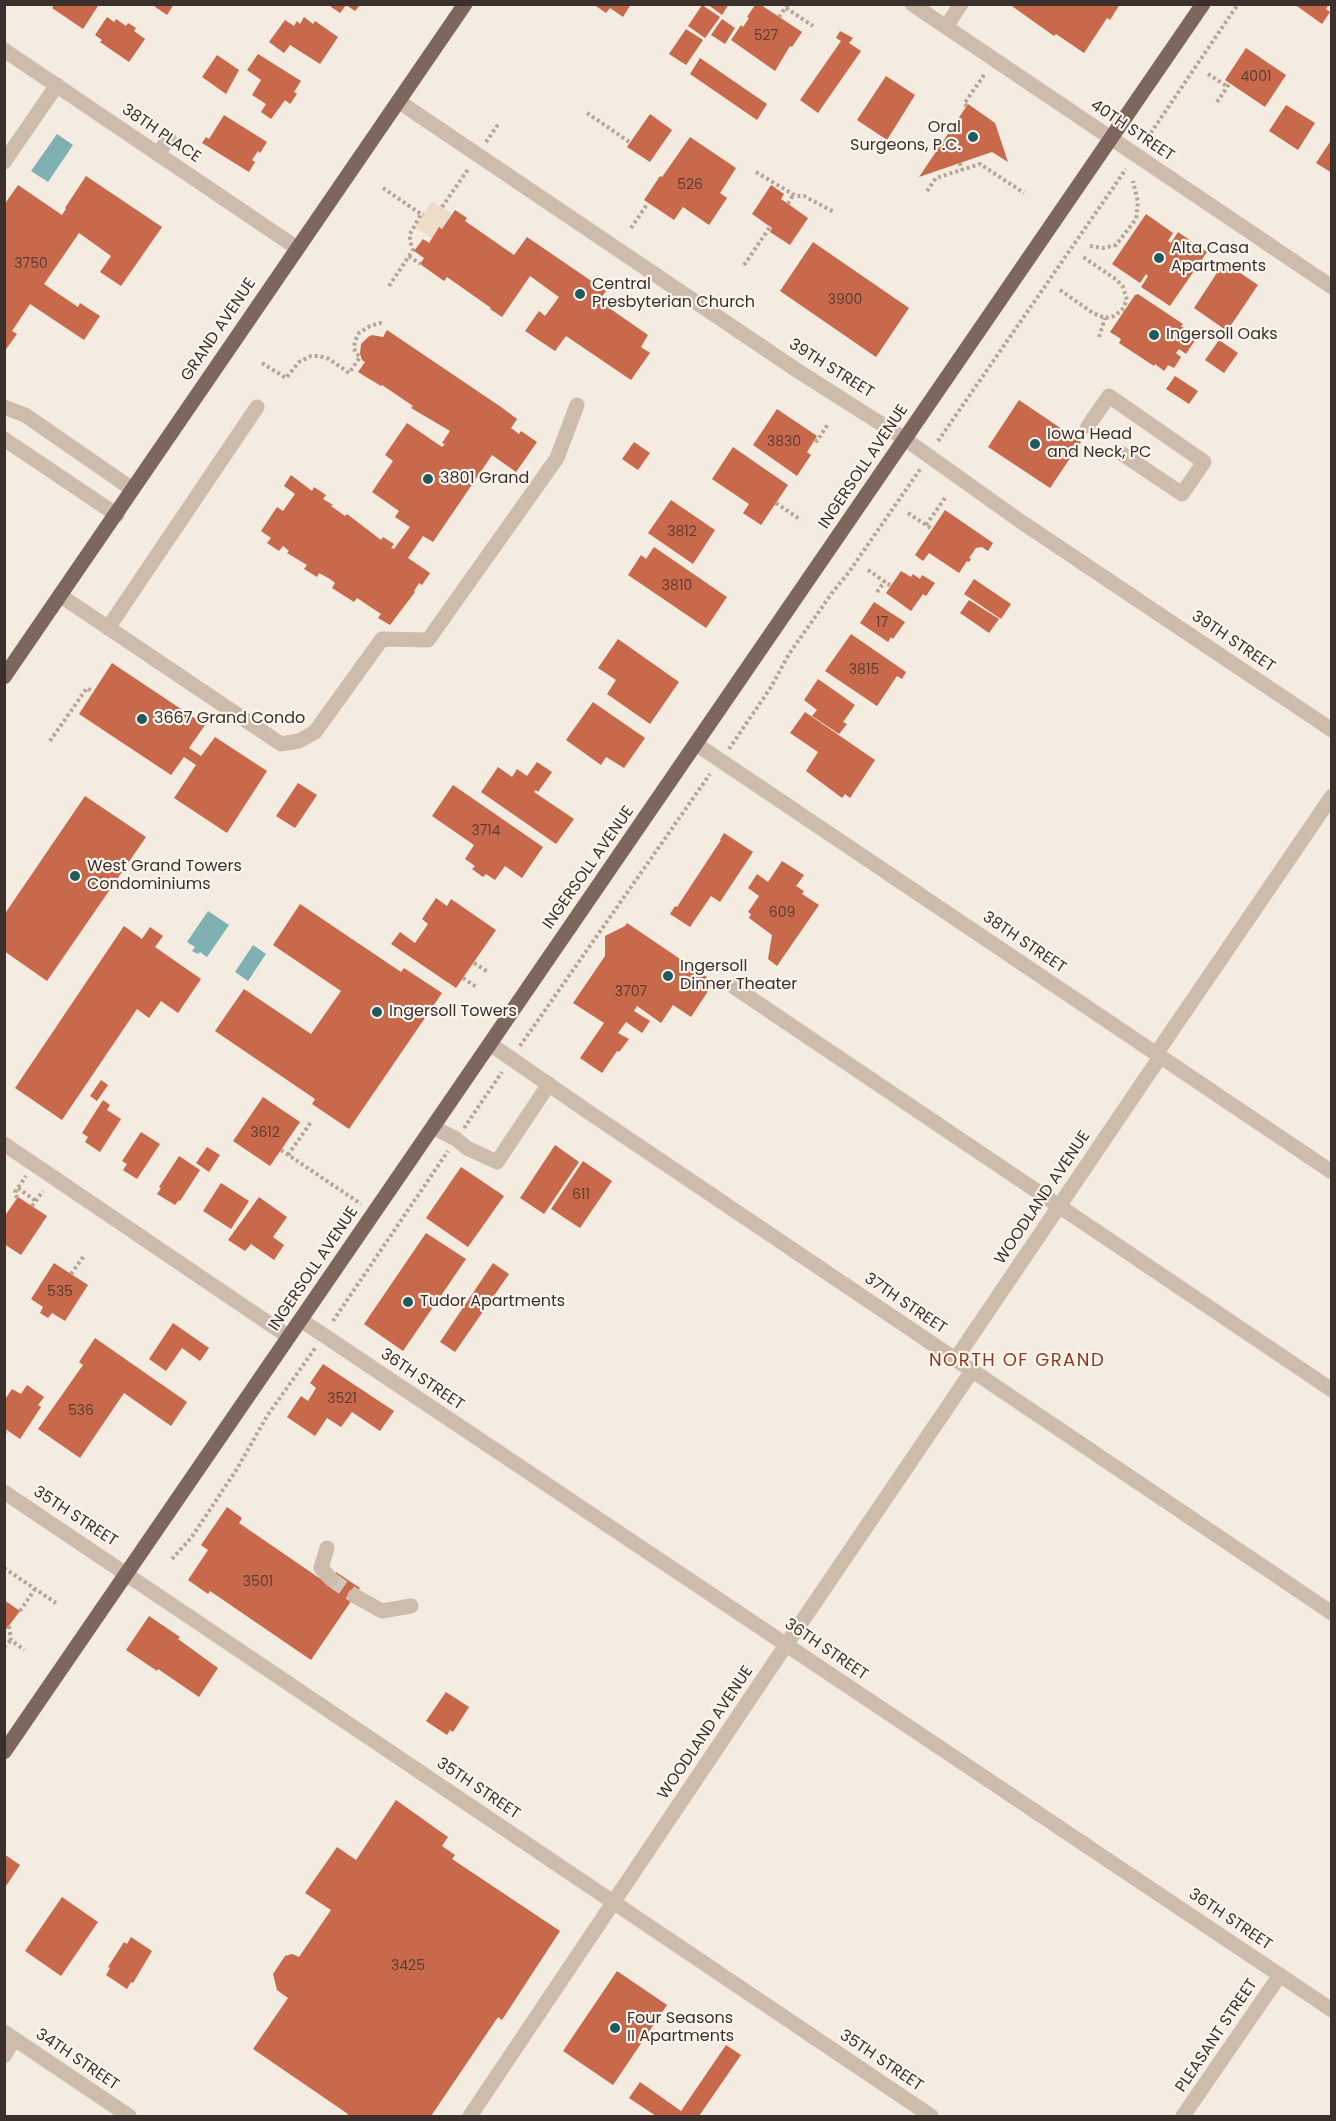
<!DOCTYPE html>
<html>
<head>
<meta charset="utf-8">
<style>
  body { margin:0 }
  #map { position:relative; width:1336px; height:2121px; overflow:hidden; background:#f4ebe1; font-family:Poppins,sans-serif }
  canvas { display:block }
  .frame { position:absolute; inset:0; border:6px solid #3b302b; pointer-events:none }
</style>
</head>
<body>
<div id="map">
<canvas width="1336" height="2121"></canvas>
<div class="frame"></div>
</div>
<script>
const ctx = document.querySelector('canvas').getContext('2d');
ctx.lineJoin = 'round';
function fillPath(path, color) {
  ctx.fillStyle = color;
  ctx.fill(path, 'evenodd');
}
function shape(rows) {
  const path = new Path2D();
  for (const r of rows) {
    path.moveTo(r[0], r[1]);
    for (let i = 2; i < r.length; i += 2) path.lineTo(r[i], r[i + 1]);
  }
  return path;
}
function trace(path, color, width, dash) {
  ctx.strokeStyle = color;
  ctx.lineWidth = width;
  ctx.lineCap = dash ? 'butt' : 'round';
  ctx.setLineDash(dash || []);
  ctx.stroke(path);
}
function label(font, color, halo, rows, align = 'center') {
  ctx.font = font + ' Poppins,sans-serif';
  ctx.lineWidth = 4.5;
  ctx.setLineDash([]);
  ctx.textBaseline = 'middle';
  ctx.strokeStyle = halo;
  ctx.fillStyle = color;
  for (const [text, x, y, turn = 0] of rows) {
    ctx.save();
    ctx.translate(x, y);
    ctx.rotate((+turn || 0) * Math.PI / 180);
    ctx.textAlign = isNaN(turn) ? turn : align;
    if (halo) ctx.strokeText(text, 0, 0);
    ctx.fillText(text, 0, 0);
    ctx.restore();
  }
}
const plaza = shape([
  [432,201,452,214,442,229,439,228,432,238,415,227]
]);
const water = shape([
  [57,134,73,145,48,182,31,171],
  [208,911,229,925,207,957,200,952,198,954,192,951,195,947,187,942],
  [253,945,266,954,248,981,235,972]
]);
const building = shape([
  [151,4,174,4,167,15],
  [327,4,346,4,360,5,355,11,346,5,340,13],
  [593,4,631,4,623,17,610,8,606,13],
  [707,4,729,4,722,15],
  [1009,4,1120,4,1110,20,1107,18,1084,53,1056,34,1054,36],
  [1294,4,1329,4,1326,9,1330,12,1322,24],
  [54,5,95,5,98,6,83,29,52,8],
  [702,5,720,17,705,38,688,26],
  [755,5,761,5,802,32,792,47,790,46,775,71,731,40,741,25,743,27,749,18,747,17],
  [107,17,114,22,116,19,126,26,128,23,136,28,134,31,145,39,129,62,100,42,102,40,95,35],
  [304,17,313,24,315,21,338,37,320,64,290,45,284,53,269,42,285,20,294,26,297,21,300,24],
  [722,19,735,28,725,44,711,35],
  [686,29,703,40,686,65,669,54],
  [840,31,853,38,849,43,861,51,818,113,800,100,841,41,836,38],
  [1246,48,1286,75,1265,107,1225,80],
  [258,54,301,81,294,92,297,94,290,104,285,100,271,119,261,112,266,104,252,95,261,80,247,70],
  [217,55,239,70,226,94,202,77],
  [700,58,767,104,757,120,690,74],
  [886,76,915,95,887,140,857,120],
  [968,104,995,123,1008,162,992,152,919,177],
  [1286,105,1315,123,1298,150,1269,131],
  [650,114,672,130,650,162,627,147],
  [224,115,267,142,260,153,258,151,252,160,255,162,249,172,202,143,206,137,209,139],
  [690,137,736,168,720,193,727,198,709,225,683,207,674,220,644,200,660,176,662,177],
  [1332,139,1332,173,1316,163],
  [86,176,162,227,121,286,100,272,111,256,79,233,44,284,78,307,80,303,100,316,84,340,30,304,12,331,17,334,4,352,4,205,18,185,62,215,66,209,65,208],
  [771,185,784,194,781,199,808,218,790,245,770,232,772,228,752,214],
  [455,210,467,218,465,221,514,255,527,237,606,291,599,301,648,335,641,347,650,353,631,380,566,336,555,351,525,331,539,311,545,316,559,297,530,276,502,317,490,309,491,308,447,277,444,281,420,264,424,258,414,251,423,239,429,243,439,227,442,229],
  [1146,214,1173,233,1168,241,1171,243,1178,232,1207,252,1170,306,1141,287,1148,276,1146,274,1140,283,1112,264],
  [813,242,909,308,876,357,780,291],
  [1224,262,1258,285,1227,331,1194,308],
  [1138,294,1183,324,1181,326,1197,337,1186,354,1179,349,1176,353,1181,357,1174,368,1168,365,1164,371,1155,364,1154,366,1119,343,1121,339,1110,332,1135,295],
  [387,330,501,407,517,419,511,428,519,434,521,431,537,442,516,472,492,455,433,542,423,536,408,558,430,573,422,585,419,583,414,591,415,592,390,625,378,618,381,614,357,598,354,602,332,588,335,583,330,579,319,573,317,577,304,569,307,565,287,553,289,551,283,546,279,551,267,543,271,538,261,531,277,507,283,511,295,494,284,486,291,475,312,491,314,487,326,495,323,499,333,505,331,506,345,516,347,514,381,540,383,537,394,544,391,548,394,549,410,527,395,517,399,511,372,492,393,461,385,455,407,423,442,447,445,444,442,443,450,431,411,408,413,406,382,385,381,386,358,372,365,362,362,360,360,354,361,344,368,337,372,335,383,337],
  [1219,340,1238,353,1224,373,1205,360],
  [1175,376,1198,391,1189,404,1166,389],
  [1019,400,1081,442,1050,488,988,447],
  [777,409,817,436,807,452,811,455,797,476,753,445],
  [634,442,650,453,638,470,622,459],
  [733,447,788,485,761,525,743,513,749,504,712,479],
  [671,500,715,530,693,564,648,533],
  [945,510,993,543,988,551,982,547,976,548,969,558,971,559,969,562,967,561,959,573,929,553,923,561,915,555],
  [654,547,727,597,706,628,628,575,641,555,646,559],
  [901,571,911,577,913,574,920,579,922,575,935,583,926,596,923,594,911,611,886,593],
  [974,579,1011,604,1001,619,964,594],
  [969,600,999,619,989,633,960,613],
  [874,602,905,622,893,639,891,637,888,642,860,623],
  [851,634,906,672,902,679,897,676,877,706,825,671],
  [618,639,679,682,650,724,607,694,616,680,598,668],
  [112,663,205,725,189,748,201,756,215,737,267,771,227,833,174,798,196,765,184,757,171,775,79,714],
  [818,679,855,705,843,722,847,724,839,734,812,716,817,710,804,700],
  [593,702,645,738,624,768,606,757,601,765,566,740],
  [805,712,875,760,850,798,845,794,842,798,806,771,818,752,790,733],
  [537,762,552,772,538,792,536,790,534,792,574,819,556,844,481,792,498,767,512,777,517,769,527,776],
  [298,783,317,795,295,828,276,816],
  [453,785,543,847,522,878,505,866,495,880,486,874,483,877,472,869,475,866,465,859,474,845,432,816],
  [85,796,146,837,47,981,4,951,4,915],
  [724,833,753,852,720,902,711,896,690,927,670,914,675,906,677,907,721,840,720,840],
  [782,861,804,875,796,886,804,891,802,894,819,905,777,966,768,959,772,935,749,918,751,914,748,912,759,896,748,888,757,874,768,882],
  [436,898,447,906,451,899,496,930,456,988,391,944,400,932,415,943,428,924,422,919],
  [300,904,401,972,404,968,442,993,349,1129,312,1104,315,1099,215,1031,244,989,311,1034,341,991,273,945],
  [627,923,714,982,691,1017,673,1005,661,1023,637,1006,634,1011,650,1021,642,1033,626,1022,618,1033,629,1039,619,1052,617,1051,602,1073,580,1058,604,1023,573,1003,605,956,605,936,625,926],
  [124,926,142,939,150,927,163,936,155,947,201,979,178,1013,161,1001,149,1018,137,1009,62,1120,15,1088],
  [101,1080,108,1085,97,1101,90,1096],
  [263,1097,300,1122,270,1166,233,1141],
  [103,1100,110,1105,107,1110,121,1119,100,1152,85,1142,88,1137,82,1133],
  [141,1132,160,1144,137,1179,123,1170,127,1164,122,1161],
  [555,1145,579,1162,544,1214,520,1198],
  [207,1147,220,1155,209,1172,196,1163],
  [179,1156,200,1170,180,1201,179,1200,175,1205,157,1194,161,1188,159,1187],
  [583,1161,612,1181,580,1228,551,1209],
  [461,1167,504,1196,468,1247,426,1218],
  [221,1183,249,1201,231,1229,203,1211],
  [18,1197,47,1216,21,1255,4,1244,4,1217],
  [259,1197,287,1217,273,1237,284,1245,274,1260,251,1244,245,1251,228,1240],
  [426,1233,466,1259,403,1351,364,1324],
  [54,1263,88,1285,65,1321,52,1313,48,1318,40,1313,43,1307,31,1299],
  [493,1263,509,1274,455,1352,440,1342],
  [173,1323,209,1348,200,1361,182,1348,166,1371,149,1359],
  [95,1338,187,1402,171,1426,124,1393,80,1458,38,1429,83,1365,79,1362],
  [323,1364,394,1411,380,1431,352,1412,341,1427,327,1418,315,1436,287,1417,301,1396,308,1401,316,1388,310,1383],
  [27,1385,44,1397,38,1405,41,1407,20,1439,4,1428,6,1402,4,1401,12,1389,21,1394],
  [227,1507,242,1518,239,1523,328,1584,336,1572,360,1588,311,1660,210,1591,208,1594,188,1580,208,1550,201,1545],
  [4,1600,20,1611,4,1632],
  [149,1616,180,1637,178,1639,218,1668,199,1697,158,1669,157,1671,126,1650],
  [446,1692,469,1707,453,1732,450,1730,447,1735,426,1721],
  [396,1800,448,1837,442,1846,455,1855,452,1859,560,1931,502,2020,498,2017,431,2116,346,2116,348,2114,253,2049,288,1998,277,1990,273,1974,285,1956,292,1954,299,1957,331,1910,305,1893,337,1847,356,1860],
  [4,1854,20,1865,4,1889],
  [62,1897,98,1922,61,1976,25,1951],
  [131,1937,152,1951,133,1983,131,1982,127,1989,106,1975,110,1968,108,1967,124,1942,127,1944],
  [617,1971,667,2005,613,2085,563,2051],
  [726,2045,741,2055,699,2116,656,2116,629,2098,640,2082,681,2111]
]);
const minorTunnel = shape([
  [331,1579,355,1596]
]);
const path = shape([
  [786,8,813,26],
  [779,17,788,4],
  [1208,74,1228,87],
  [1217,102,1230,83],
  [967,106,964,104,984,75],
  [587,113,631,143],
  [486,142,499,123],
  [1144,143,1238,4],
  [960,163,962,170],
  [756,172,796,196,804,196,834,212],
  [383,188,421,214],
  [927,191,936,178,980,164,1024,193],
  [788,204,793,195],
  [442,207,469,168],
  [631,228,648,203],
  [1090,246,1103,248,1116,245,1136,219,1138,202,1133,181],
  [409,256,420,264],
  [744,265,770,227],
  [389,286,413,250,410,241,410,234,421,214,423,215],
  [1060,290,1093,313,1105,318,1114,316,1122,310,1127,300,1123,287,1117,280,1083,257],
  [1099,337,1105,318],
  [262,363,286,378,299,362,311,356,319,356,329,359,349,373,360,357,356,353,354,348,355,341,359,333,370,326,380,323,384,325],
  [815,440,817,441,828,424],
  [938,441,1126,169],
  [776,503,801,520],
  [908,513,932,529],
  [926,525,945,498],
  [868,570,891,586],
  [877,592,885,581],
  [50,741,87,688,93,692],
  [729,749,771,687,789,654,832,593,849,572,921,468],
  [474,963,488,972],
  [463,978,478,988],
  [520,1046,710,774],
  [464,1128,502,1072],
  [281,1150,361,1204],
  [288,1155,311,1122],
  [18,1188,36,1201],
  [17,1198,15,1192,26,1176],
  [32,1206,43,1191],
  [71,1274,84,1256],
  [333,1321,448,1151],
  [4,1433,7,1430],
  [172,1559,191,1538,237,1469,267,1416,316,1347],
  [4,1568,56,1603],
  [20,1611,35,1589],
  [9,1626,11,1640,24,1650],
  [4,1647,11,1640]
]);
const minor = shape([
  [912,4,1332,287],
  [946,27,961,4],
  [4,50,297,248],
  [398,101,798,371,905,439,1020,521,1332,730],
  [158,154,169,138],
  [4,162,57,85],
  [4,407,25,415,132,489],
  [1088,426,1109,396,1204,462,1182,494,1121,453],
  [4,439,117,515],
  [61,596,281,744,299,741,315,732,382,639,428,640,557,458,577,405],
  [108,628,257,407],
  [696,744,1332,1172],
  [734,987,1332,1390],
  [490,1044,587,1111,1332,1613],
  [1156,1054,1332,796],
  [433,1127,456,1139,467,1148,497,1162,549,1084],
  [4,1144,289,1337],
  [301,1320,1332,2010],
  [955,1360,1160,1057],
  [4,1492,931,2116],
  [327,1548,321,1568,331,1579],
  [355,1596,382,1611,411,1606],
  [4,2032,129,2116],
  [4,2056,14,2039],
  [470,2116,786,1645,972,1371],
  [1183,2116,1280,1975]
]);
const major = shape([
  [4,677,465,4],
  [4,1752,1203,4]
]);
const markers = [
  [973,137,6,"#1f5a5e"],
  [1159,258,6,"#1f5a5e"],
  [580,294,6,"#1f5a5e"],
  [1154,335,6,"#1f5a5e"],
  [1035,444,6,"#1f5a5e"],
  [428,479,6,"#1f5a5e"],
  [142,719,6,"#1f5a5e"],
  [75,876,6,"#1f5a5e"],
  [668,976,6,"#1f5a5e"],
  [377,1012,6,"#1f5a5e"],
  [408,1302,6,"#1f5a5e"],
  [615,2028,6,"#1f5a5e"]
];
const numberNames = [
  ["527",766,36],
  ["4001",1256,77],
  ["526",690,185],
  ["3750",31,264],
  ["3900",845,300],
  ["3830",784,442],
  ["3812",682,532],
  ["3810",677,586],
  ["17",882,623],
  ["3815",864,670],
  ["3714",486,831],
  ["609",782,913],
  ["3707",631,992],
  ["3612",265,1133],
  ["611",581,1195],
  ["535",60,1292],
  ["3521",342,1399],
  ["536",81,1411],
  ["3501",258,1582],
  ["3425",408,1966]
];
const poiNames = [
  ["Oral",961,128,"right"],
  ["Surgeons, P.C.",961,146,"right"],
  ["Alta Casa",1171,249],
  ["Apartments",1171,267],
  ["Central",592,285],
  ["Presbyterian Church",592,303],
  ["Ingersoll Oaks",1166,335],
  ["Iowa Head",1047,435],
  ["and Neck, PC",1047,453],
  ["3801 Grand",440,479],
  ["3667 Grand Condo",154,719],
  ["West Grand Towers",87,867],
  ["Condominiums",87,885],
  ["Ingersoll",680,967],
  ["Dinner Theater",680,985],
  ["Ingersoll Towers",389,1012],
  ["Tudor Apartments",420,1302],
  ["Four Seasons",627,2019],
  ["II Apartments",627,2037]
];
const streetNames = [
  ["40TH STREET",1132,131,34],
  ["38TH PLACE",161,134,34],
  ["GRAND AVENUE",219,330,-56],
  ["39TH STREET",831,369,32],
  ["INGERSOLL AVENUE",864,467,-56],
  ["39TH STREET",1233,642,34],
  ["INGERSOLL AVENUE",589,868,-55],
  ["38TH STREET",1024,943,34],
  ["WOODLAND AVENUE",1043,1198,-56],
  ["INGERSOLL AVENUE",314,1269,-56],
  ["37TH STREET",905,1304,34],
  ["36TH STREET",422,1380,34],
  ["35TH STREET",75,1517,33],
  ["36TH STREET",826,1650,34],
  ["WOODLAND AVENUE",706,1733,-56],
  ["35TH STREET",478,1789,34],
  ["36TH STREET",1230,1920,34],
  ["PLEASANT STREET",1217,2036,-56],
  ["34TH STREET",77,2060,34],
  ["35TH STREET",881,2061,34]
];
const neighbourhoodNames = [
  ["NORTH OF GRAND",1017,1361]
];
fillPath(plaza, '#ecdcc8');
fillPath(water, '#7fb0b2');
fillPath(building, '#c8694b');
trace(minorTunnel, '#cfc6bd', 15, [15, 8]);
trace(path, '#b9a596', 4, [3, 3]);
trace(minor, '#cdbbac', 15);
trace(major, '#7d675c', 15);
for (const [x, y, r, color] of markers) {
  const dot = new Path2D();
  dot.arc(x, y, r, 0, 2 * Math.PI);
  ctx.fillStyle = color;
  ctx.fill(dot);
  trace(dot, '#fbf5ee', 2);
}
label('14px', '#5e3e33', null, numberNames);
label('16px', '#3b302b', '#fbf5ee', poiNames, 'left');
label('16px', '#3b302b', '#fbf5ee', streetNames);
ctx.letterSpacing = '1.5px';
label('18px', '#8c3b22', '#fbf5ee', neighbourhoodNames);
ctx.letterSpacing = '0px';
</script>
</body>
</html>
